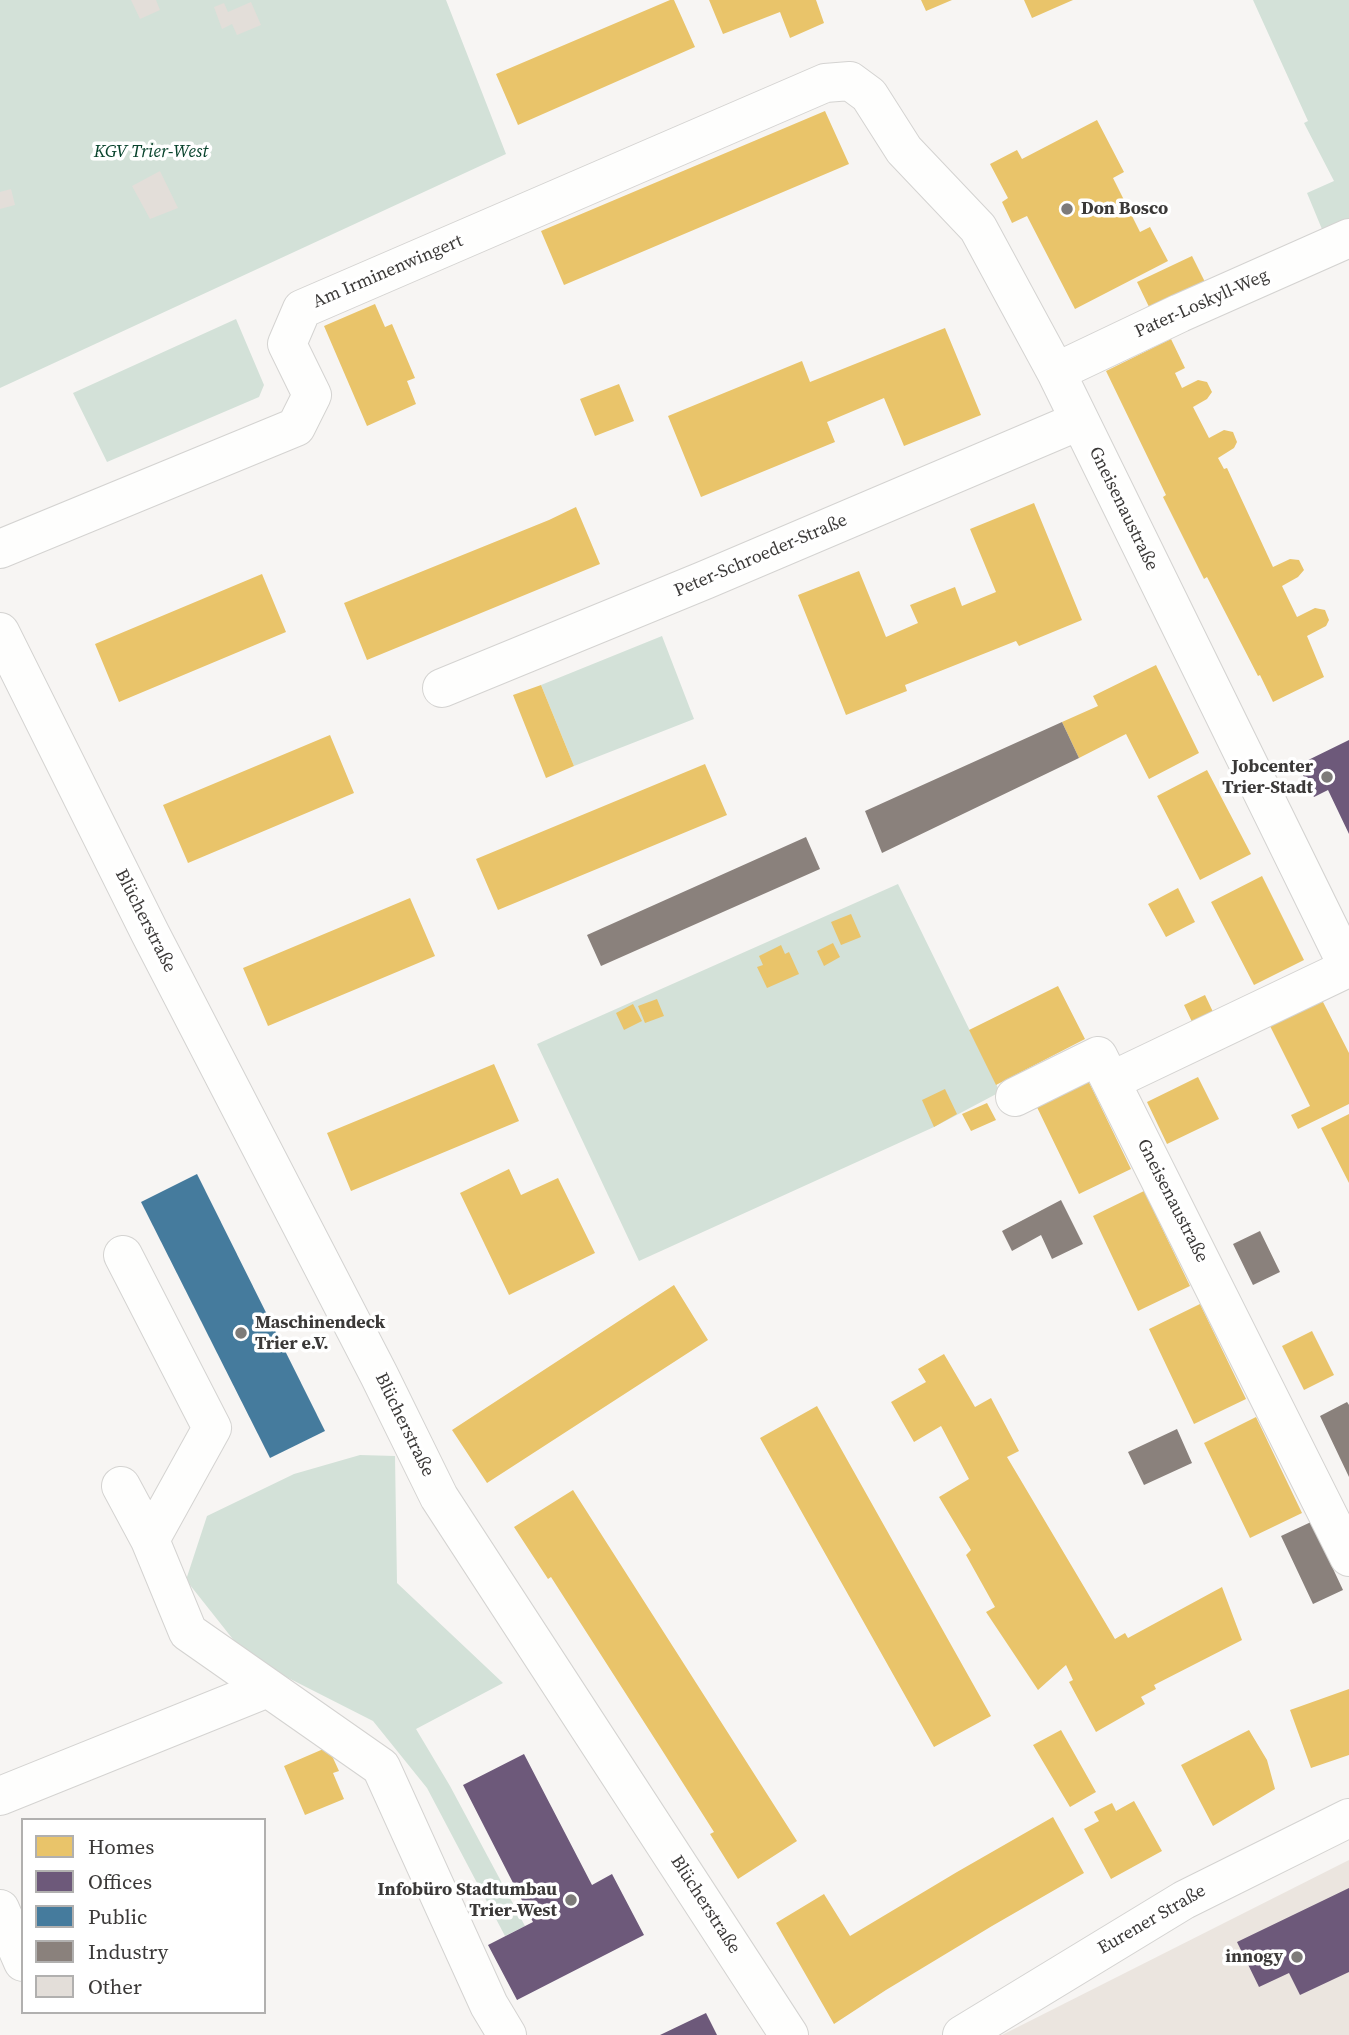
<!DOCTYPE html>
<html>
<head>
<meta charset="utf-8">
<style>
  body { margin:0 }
  #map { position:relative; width:1349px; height:2035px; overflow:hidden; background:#f7f5f3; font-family:"Source Serif 4",serif }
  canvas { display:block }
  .legend { position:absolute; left:21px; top:1818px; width:245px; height:196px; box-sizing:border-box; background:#fff; border:2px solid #b1b0af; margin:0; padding:9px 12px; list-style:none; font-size:21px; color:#3b3938 }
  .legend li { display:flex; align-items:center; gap:14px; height:35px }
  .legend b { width:35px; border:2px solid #b1b0af }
</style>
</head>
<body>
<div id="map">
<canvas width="1349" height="2035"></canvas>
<ul class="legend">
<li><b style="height:19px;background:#e9c46a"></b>Homes</li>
<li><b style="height:19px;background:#6d597a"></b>Offices</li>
<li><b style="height:19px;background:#457b9d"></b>Public</li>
<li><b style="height:19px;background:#8a817c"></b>Industry</li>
<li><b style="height:19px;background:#e3ded9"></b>Other</li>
</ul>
</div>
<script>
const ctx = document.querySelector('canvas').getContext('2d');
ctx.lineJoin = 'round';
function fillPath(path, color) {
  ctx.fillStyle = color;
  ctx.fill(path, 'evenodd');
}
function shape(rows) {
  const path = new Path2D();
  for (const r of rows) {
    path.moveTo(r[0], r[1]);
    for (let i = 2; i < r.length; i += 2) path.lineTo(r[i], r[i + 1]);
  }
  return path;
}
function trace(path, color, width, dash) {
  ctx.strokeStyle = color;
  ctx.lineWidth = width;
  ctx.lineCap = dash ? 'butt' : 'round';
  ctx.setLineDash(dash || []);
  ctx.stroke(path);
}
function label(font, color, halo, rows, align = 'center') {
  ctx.font = font + ' "Source Serif 4",serif';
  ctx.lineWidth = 7;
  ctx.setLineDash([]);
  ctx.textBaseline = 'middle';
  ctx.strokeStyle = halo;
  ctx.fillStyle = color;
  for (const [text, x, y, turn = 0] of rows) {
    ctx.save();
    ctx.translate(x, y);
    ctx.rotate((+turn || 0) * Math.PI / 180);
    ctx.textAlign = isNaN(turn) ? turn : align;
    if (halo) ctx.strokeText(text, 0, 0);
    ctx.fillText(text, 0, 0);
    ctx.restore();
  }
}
const built = shape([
  [1349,1860,1349,2035,1002,2035]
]);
const green = shape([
  [0,0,446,0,506,154,0,388],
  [1253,0,1349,0,1349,222,1324,234,1307,193,1334,181,1304,123,1308,121],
  [236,319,264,385,259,397,107,462,73,393],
  [662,636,694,719,574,766,541,685],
  [898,884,1000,1092,934,1127,639,1261,537,1044],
  [360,1455,395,1456,397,1583,503,1683,416,1729,450,1786,525,1926,505,1936,427,1788,373,1721,247,1657,186,1580,207,1516,294,1474]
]);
const homes = shape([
  [670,0,674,0,695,47,518,125,496,74],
  [709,0,816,0,824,23,790,38,780,12,723,34],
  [921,0,952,0,926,11],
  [1024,0,1073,0,1032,18],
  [825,111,849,164,564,285,541,231],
  [1097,120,1124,172,1113,178,1140,232,1150,227,1168,261,1075,309,1027,216,1012,223,1002,202,1008,198,990,164,1017,150,1022,159],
  [1192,256,1206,284,1151,311,1137,282],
  [375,304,385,327,392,324,415,378,407,381,416,404,367,426,324,326],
  [945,328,981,415,904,446,884,398,827,422,835,442,701,497,668,416,802,361,810,382],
  [1171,339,1185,368,1175,373,1182,388,1198,380,1207,382,1212,392,1207,399,1193,407,1209,438,1224,430,1233,432,1237,442,1234,448,1218,458,1224,469,1227,468,1273,567,1290,559,1299,560,1304,570,1298,577,1282,586,1297,617,1315,608,1325,610,1329,620,1326,626,1307,636,1324,677,1273,702,1260,675,1258,676,1207,577,1204,579,1163,497,1166,495,1106,371],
  [619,384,634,421,595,436,580,399],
  [1034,503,1082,620,1019,646,1016,641,905,685,907,691,846,715,798,595,859,571,886,637,918,623,910,605,955,587,962,606,996,592,970,529],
  [576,507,600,564,367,660,344,603,549,520],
  [262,574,286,632,119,702,95,644],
  [1156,665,1199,753,1149,779,1126,734,1079,758,1062,722,1098,706,1093,696],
  [541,685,574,766,546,778,513,695],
  [330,735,354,793,188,863,163,805],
  [705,764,727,815,498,910,476,859],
  [1207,770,1251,854,1200,880,1157,796],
  [1262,876,1304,960,1254,985,1211,902],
  [1178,888,1195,922,1166,937,1148,904],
  [410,898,435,956,268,1026,243,968],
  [851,914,861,937,841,945,831,922],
  [833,943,840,957,824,966,817,951],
  [781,945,785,954,789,952,799,974,767,988,757,967,763,965,759,956],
  [1058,986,1085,1039,996,1085,969,1030],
  [1205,995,1214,1014,1193,1024,1184,1005],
  [1321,998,1349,1053,1349,1104,1298,1129,1291,1115,1310,1106,1269,1024],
  [657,999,664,1016,645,1023,638,1006],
  [633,1004,642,1021,624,1030,616,1013],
  [494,1064,519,1121,351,1191,327,1133],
  [1085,1074,1131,1169,1079,1194,1033,1099],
  [1198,1077,1219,1119,1167,1144,1147,1102],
  [945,1089,957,1114,934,1127,922,1100],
  [987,1103,996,1120,971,1131,962,1114],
  [1349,1114,1349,1183,1321,1128],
  [509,1169,521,1195,558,1178,595,1253,509,1295,460,1193],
  [1144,1191,1190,1286,1138,1311,1093,1216],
  [674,1285,708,1340,487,1483,452,1430],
  [1200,1304,1246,1399,1194,1424,1149,1329],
  [1312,1331,1334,1375,1304,1390,1282,1346],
  [944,1354,975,1407,991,1398,1019,1451,1007,1457,1115,1639,1125,1633,1128,1638,1222,1587,1242,1640,1154,1685,1156,1689,1141,1697,1145,1704,1096,1732,1069,1682,1073,1680,1066,1665,1038,1690,986,1612,995,1607,966,1555,971,1550,939,1497,969,1479,941,1426,914,1442,891,1402,926,1382,918,1369],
  [817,1406,991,1716,934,1747,760,1438],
  [1256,1417,1302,1513,1250,1538,1204,1443],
  [573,1490,797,1841,738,1879,710,1834,714,1832,660,1747,551,1577,548,1579,514,1527],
  [1349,1689,1349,1755,1311,1768,1290,1710],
  [1061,1730,1096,1792,1070,1807,1033,1745],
  [1249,1730,1267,1760,1275,1789,1213,1826,1181,1765],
  [328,1747,339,1771,333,1773,344,1799,305,1815,284,1766],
  [1134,1801,1162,1851,1111,1879,1084,1829,1099,1821,1094,1812,1112,1803,1116,1811],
  [1053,1817,1084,1873,992,1926,886,1990,834,2024,776,1923,824,1894,850,1936,957,1872]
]);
const offices = shape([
  [1349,740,1349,834,1328,790,1314,797,1298,765],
  [524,1754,592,1885,612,1874,644,1935,517,2000,488,1945,533,1922,463,1785],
  [1349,1888,1349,1972,1300,1995,1289,1973,1259,1987,1237,1942],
  [706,2013,717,2035,660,2035]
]);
const public = shape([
  [197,1174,325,1431,270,1458,141,1202]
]);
const industry = shape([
  [1062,722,1079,758,882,853,865,811],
  [806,837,820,869,601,966,587,935],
  [1061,1200,1083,1244,1052,1259,1041,1235,1012,1251,1002,1231],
  [1260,1231,1280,1272,1253,1285,1233,1244],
  [1347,1402,1349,1405,1349,1477,1320,1416],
  [1177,1429,1192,1463,1144,1485,1128,1452],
  [1311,1522,1343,1590,1313,1604,1281,1536]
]);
const building = shape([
  [131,0,156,0,160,10,140,19],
  [251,2,261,25,237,35,232,24,222,29,214,7,224,3,228,12],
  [160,171,178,208,150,219,132,186],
  [11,189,15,205,0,209,0,192]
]);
const minor = shape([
  [1056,372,1180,313,1349,238],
  [0,549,296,427,312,395,287,344,302,309,825,83,850,81,869,95,904,150,978,228,1056,372,1349,969],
  [0,632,150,933,379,1375,439,1497,789,2035],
  [442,688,705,580,1079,421],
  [1111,1081,1348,968],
  [1015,1097,1098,1056,1349,1557],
  [123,1255,212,1428,150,1540],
  [121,1486,150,1540,188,1632,381,1767,489,2005,507,2035],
  [0,1796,268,1688],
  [0,1909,23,1962],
  [962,2035,1184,1900,1349,1818]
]);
const markers = [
  [1067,209,7,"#7d7b79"],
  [1327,777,7,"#7d7b79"],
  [241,1333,7,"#7d7b79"],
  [571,1900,7,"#7d7b79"],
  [1297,1957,7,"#7d7b79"]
];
const parkNames = [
  ["KGV Trier-West",151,152]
];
const poiNames = [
  ["Don Bosco",1081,209,"left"],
  ["Jobcenter",1313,767],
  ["Trier-Stadt",1313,788],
  ["Maschinendeck",255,1323,"left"],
  ["Trier e.V.",255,1344,"left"],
  ["Infobüro Stadtumbau",557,1890],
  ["Trier-West",557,1911],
  ["innogy",1283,1957]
];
const streetNames = [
  ["Am Irminenwingert",388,272,-23],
  ["Pater-Loskyll-Weg",1202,304,-24],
  ["Gneisenaustraße",1123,509,64],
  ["Peter-Schroeder-Straße",761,556,-23],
  ["Blücherstraße",145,921,63],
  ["Gneisenaustraße",1172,1201,63],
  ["Blücherstraße",404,1425,64],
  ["Blücherstraße",705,1905,57],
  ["Eurener Straße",1152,1920,-30]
];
fillPath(built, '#ebe5df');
fillPath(green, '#d3e1d8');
fillPath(homes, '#e9c46a');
fillPath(offices, '#6d597a');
fillPath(public, '#457b9d');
fillPath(industry, '#8a817c');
fillPath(building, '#e3ded9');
trace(minor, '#d4d3d1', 40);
trace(minor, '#fefefd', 38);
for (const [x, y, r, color] of markers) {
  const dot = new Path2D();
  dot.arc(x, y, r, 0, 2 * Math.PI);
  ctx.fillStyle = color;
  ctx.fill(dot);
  trace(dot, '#fff', 2.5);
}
label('italic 18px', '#08432c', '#fff', parkNames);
label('bold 18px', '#3b3938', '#fff', poiNames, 'right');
label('18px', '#3b3938', '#fff', streetNames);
</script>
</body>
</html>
